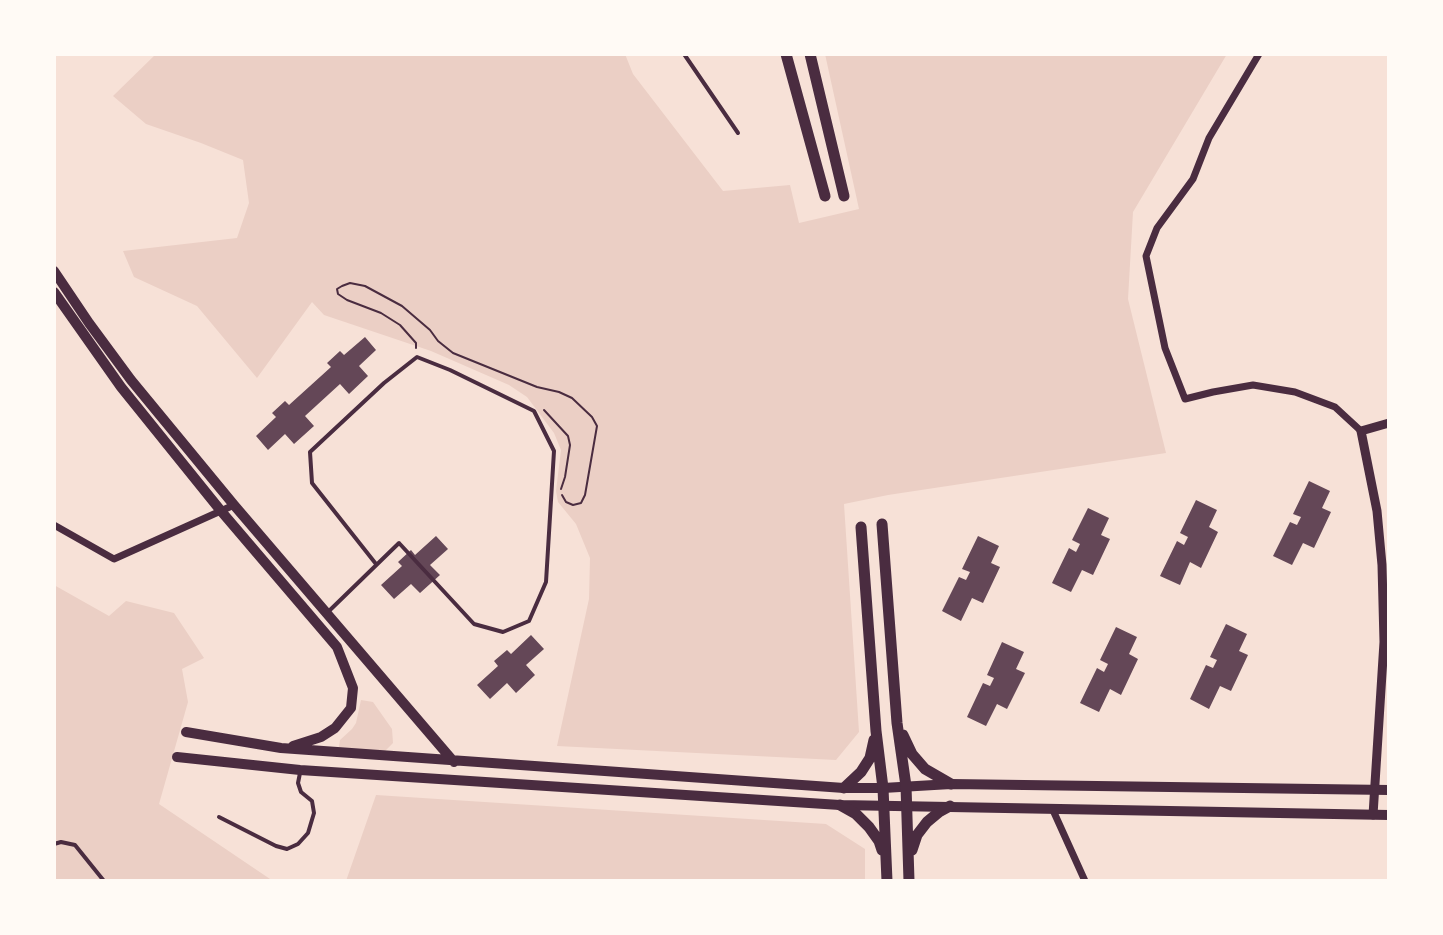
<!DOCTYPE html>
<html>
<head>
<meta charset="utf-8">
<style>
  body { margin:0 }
  #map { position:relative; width:1443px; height:935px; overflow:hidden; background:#f7e1d7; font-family:"Varela Round",sans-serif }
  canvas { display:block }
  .frame { position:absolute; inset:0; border:56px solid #fffaf5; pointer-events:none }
</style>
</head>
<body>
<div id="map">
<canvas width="1443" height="935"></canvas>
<div class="frame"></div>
</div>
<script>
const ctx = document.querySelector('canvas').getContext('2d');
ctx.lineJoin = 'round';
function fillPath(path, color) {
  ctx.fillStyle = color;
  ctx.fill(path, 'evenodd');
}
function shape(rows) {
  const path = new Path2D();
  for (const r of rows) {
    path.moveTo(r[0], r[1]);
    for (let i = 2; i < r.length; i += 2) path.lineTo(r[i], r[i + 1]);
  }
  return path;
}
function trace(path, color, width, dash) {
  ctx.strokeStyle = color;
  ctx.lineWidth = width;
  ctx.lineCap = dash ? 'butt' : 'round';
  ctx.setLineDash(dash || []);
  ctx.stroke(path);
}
const green = shape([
  [156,54,625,54,633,74,723,191,790,185,799,223,859,209,825,54,1227,54,1133,212,1128,299,1166,453,888,495,844,504,859,732,836,760,557,746,589,599,590,558,576,524,558,502,556,491,561,450,554,433,527,397,509,385,431,351,324,315,312,302,257,378,197,306,134,277,123,251,237,238,249,203,243,160,201,143,146,124,113,96],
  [54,585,109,616,126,601,174,613,204,658,182,669,188,702,159,804,273,881,54,881],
  [361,700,373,702,392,729,393,743,383,753,342,750,339,747,340,740,352,729,356,723],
  [376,795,826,824,865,849,865,881,346,881]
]);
const building = shape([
  [365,337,376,350,359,366,368,376,349,394,340,384,305,416,314,426,294,444,285,434,268,450,256,436,276,417,272,413,285,401,289,405,331,367,327,363,340,351,344,355],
  [1309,481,1330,491,1322,508,1331,512,1314,548,1303,543,1292,565,1273,556,1290,522,1297,525,1301,517,1293,514],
  [1196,500,1217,510,1209,527,1218,532,1201,568,1190,562,1180,585,1160,576,1177,541,1184,545,1188,537,1180,533],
  [1088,508,1109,518,1101,535,1110,539,1093,575,1082,570,1071,592,1052,583,1069,548,1076,552,1080,544,1072,540],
  [436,536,448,549,430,565,440,575,420,593,411,584,394,599,381,585,402,566,398,562,411,550,415,555],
  [978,536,999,546,991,563,1000,567,983,603,972,598,961,621,942,611,959,577,966,580,970,572,962,569],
  [1226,624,1247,634,1239,651,1248,655,1231,691,1220,686,1209,709,1190,699,1206,665,1213,668,1217,660,1210,657],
  [1116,627,1137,637,1129,654,1138,659,1121,695,1110,689,1099,712,1080,703,1097,668,1104,672,1108,664,1100,660],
  [531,635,544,649,526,665,535,675,516,693,507,683,490,699,477,685,498,666,494,661,507,650,511,654],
  [1002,642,1024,652,1016,669,1025,673,1007,709,997,704,986,726,967,717,983,683,990,686,994,678,987,675]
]);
const path = shape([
  [416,348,416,343,400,325,381,313,347,300,338,294,337,289,342,286,350,283,365,286,402,306,430,330,438,341,453,353,537,387,559,392,572,398,592,417,597,426,585,495,581,503,573,505,566,502,562,495],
  [544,410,568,436,570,445,565,477,561,489]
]);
const service = shape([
  [684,54,738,133],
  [329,611,399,543,474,624,503,632,529,621,546,582,554,451,534,411,450,370,417,357,384,383,310,452,312,483,376,564],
  [219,817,276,846,287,849,298,844,308,833,314,813,312,801,301,792,298,783,300,773],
  [54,844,61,842,75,845,104,881]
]);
const minor = shape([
  [1259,54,1209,138,1193,179,1157,228,1146,256,1165,348,1185,399,1213,392,1253,385,1295,392,1335,407,1361,431],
  [54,525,114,559,234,505],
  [1052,808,1085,881]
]);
const tertiary = shape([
  [1373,815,1384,642,1382,565,1377,511,1361,431,1389,423]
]);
const secondary = shape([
  [54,271,89,323,131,380,234,505,454,762],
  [54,292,121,387,221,511,337,647,353,688,351,708,335,728,321,737,293,746],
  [186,732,281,748,844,788,883,788,951,784,1389,790],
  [177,757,300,770,840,805,1389,815]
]);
const primary = shape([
  [786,54,825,196],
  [810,54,844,196],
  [882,524,897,723,906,786,909,881],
  [861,527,876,731,883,788,887,881],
  [903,735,912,754,925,769,951,784],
  [844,788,861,772,870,758,874,740],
  [840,805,856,814,869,827,879,841,882,850],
  [912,850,917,835,927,822,939,812,950,806]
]);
fillPath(green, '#ebcfc5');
fillPath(building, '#644757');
trace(path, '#4a2c40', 2);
trace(service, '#4a2c40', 4);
trace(minor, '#4a2c40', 7);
trace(tertiary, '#4a2c40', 9);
trace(secondary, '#4a2c40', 10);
trace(primary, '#4a2c40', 11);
</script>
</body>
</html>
